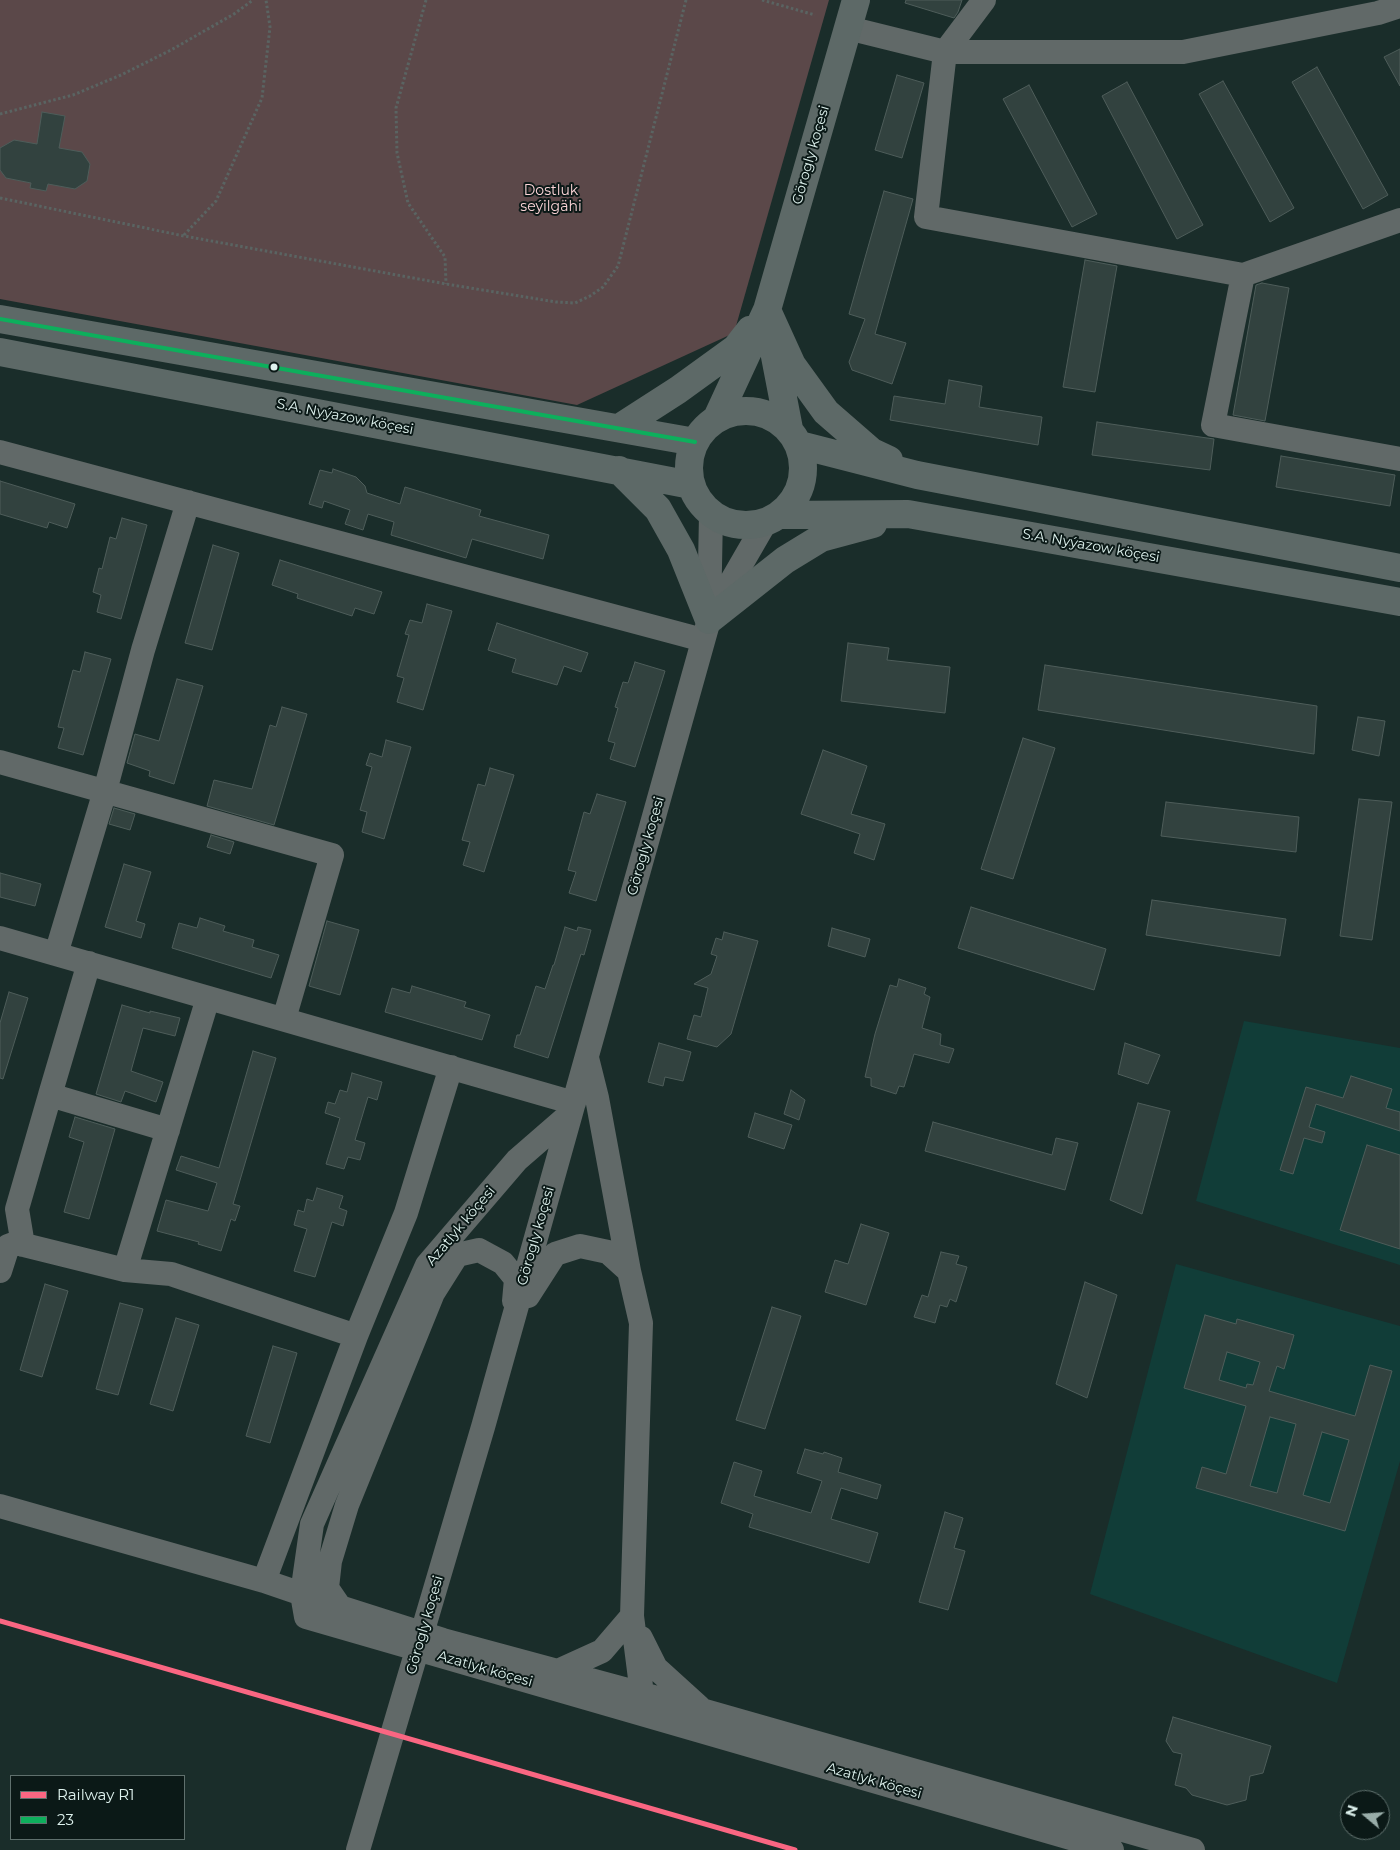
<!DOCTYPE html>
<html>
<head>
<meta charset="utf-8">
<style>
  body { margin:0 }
  #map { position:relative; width:1400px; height:1850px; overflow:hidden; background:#1a2d2a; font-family:Montserrat,sans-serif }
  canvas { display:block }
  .legend { position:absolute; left:10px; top:1775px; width:175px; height:65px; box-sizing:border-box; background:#0b1917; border:1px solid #5f706d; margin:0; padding:6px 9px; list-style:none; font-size:15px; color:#def2ee }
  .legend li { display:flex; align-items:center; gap:10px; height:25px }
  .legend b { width:25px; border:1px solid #5f706d }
  .north { position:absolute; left:1340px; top:1790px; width:50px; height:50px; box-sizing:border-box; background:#0b1917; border:1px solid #5f706d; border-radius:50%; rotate:288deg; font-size:14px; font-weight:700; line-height:20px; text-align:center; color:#def2ee }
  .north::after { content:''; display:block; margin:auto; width:18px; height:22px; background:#99ada9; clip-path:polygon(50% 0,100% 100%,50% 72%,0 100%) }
</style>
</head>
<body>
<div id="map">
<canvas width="1400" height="1850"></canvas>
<ul class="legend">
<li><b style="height:6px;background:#fa6682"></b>Railway R1</li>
<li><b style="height:6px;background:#0daf5c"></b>23</li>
</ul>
<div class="north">N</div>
</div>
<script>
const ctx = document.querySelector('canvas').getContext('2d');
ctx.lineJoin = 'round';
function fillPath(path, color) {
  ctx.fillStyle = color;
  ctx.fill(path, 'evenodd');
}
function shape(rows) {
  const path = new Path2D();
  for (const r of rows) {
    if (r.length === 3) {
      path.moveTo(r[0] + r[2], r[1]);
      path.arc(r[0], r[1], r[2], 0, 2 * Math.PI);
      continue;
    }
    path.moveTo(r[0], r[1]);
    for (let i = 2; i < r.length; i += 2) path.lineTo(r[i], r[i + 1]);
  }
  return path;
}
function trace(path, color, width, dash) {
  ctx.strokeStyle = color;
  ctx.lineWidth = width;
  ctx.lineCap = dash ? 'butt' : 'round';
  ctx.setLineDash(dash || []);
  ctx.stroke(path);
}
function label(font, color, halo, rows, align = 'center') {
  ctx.font = font + ' Montserrat,sans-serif';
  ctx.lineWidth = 4;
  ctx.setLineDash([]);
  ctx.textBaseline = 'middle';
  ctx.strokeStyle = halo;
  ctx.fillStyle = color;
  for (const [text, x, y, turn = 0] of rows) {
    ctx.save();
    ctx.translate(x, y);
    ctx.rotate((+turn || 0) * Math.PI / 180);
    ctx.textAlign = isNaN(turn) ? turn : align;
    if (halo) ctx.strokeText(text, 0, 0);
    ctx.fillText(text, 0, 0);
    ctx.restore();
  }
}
const built = shape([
  [1244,1021,1400,1048,1400,1265,1196,1201],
  [1176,1264,1400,1326,1400,1461,1337,1683,1090,1594]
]);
const green = shape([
  [0,0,829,0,734,333,577,405,0,299]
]);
const building = shape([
  [906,0,962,0,958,12,954,18,905,3,906,0],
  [1400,49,1400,86,1384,57,1400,49],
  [1317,67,1388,195,1363,209,1292,82,1317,67],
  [897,75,924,83,902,158,875,150,897,75],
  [1223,81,1294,208,1270,222,1199,94,1223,81],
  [1127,82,1203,225,1177,239,1102,96,1127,82],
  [1029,85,1097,214,1072,227,1003,99,1029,85],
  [42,112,65,116,59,148,82,152,90,164,87,181,75,189,48,184,46,191,30,188,31,183,6,178,0,170,0,148,14,140,37,144,42,112],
  [884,191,913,199,875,334,906,343,892,384,852,370,849,362,865,319,849,314,884,191],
  [1085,260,1117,266,1095,392,1063,387,1085,260],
  [1262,283,1289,288,1265,421,1233,415,1256,285,1262,283],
  [949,380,982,386,979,407,1042,417,1038,445,890,420,894,396,945,404,949,380],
  [1097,422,1214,439,1210,470,1092,455,1097,422],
  [1281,456,1395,475,1390,506,1276,487,1281,456],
  [333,469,356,477,365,486,367,493,400,504,405,487,481,510,479,516,549,535,543,559,472,539,466,558,391,535,394,522,368,514,363,530,345,524,350,510,324,501,322,508,309,504,320,470,332,473,333,469],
  [0,481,75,504,67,528,49,522,47,528,0,514,0,481],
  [122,518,147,525,121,619,97,612,101,595,93,592,99,568,102,569,110,537,116,539,122,518],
  [213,545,239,553,212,650,185,643,213,545],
  [280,560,382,592,374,614,355,608,352,616,297,598,298,594,272,585,280,560],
  [427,604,452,611,423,710,397,702,404,678,397,676,409,635,405,634,410,620,422,623,427,604],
  [497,623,588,653,581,672,564,666,557,685,512,672,516,659,488,650,497,623],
  [848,643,889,648,887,660,950,667,945,713,841,701,848,643],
  [85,652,111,659,83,755,58,748,64,728,58,727,73,670,80,672,85,652],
  [635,662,665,671,635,767,610,759,615,743,608,741,618,708,615,707,623,682,628,683,635,662],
  [1045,665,1317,706,1314,754,1038,710,1045,665],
  [177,679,203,686,174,784,149,776,150,771,127,763,135,734,159,741,177,679],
  [282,707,307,714,274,825,207,806,214,780,252,789,270,725,276,727,282,707],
  [1358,717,1385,721,1379,756,1352,750,1358,717],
  [1023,738,1055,748,1013,879,981,869,1023,738],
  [386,740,411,747,384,839,362,832,367,812,360,810,372,767,366,765,370,753,382,757,386,740],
  [823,750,867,766,851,814,885,824,874,860,854,853,860,834,801,814,823,750],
  [490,768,514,775,484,872,463,865,470,842,462,840,478,784,485,786,490,768],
  [597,794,626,802,596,901,569,893,576,872,568,870,584,812,590,814,597,794],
  [1359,799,1392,802,1372,940,1340,936,1359,799],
  [1166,802,1299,817,1296,852,1161,836,1166,802],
  [114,808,135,814,130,830,109,824,114,808],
  [211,835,234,842,230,854,207,847,211,835],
  [124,864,151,872,136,921,145,924,141,938,105,927,124,864],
  [0,873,41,884,35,906,0,897,0,873],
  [1152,900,1286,919,1280,956,1146,935,1152,900],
  [971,907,1106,949,1094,990,958,948,971,907],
  [200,918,225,926,223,931,254,940,252,947,279,955,271,978,172,948,179,923,197,928,200,918],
  [327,921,359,930,340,995,309,986,327,921],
  [565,927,577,931,578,927,591,930,584,955,581,954,548,1058,514,1047,517,1035,520,1035,536,986,545,989,553,965,554,965,565,927],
  [832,928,870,939,865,957,828,946,832,928],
  [724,932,758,941,731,1034,717,1047,687,1039,694,1015,701,1017,708,988,694,984,711,974,717,956,711,954,716,938,722,940,724,932],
  [899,979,926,988,924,994,930,997,922,1028,941,1034,940,1045,954,1049,949,1063,914,1054,904,1087,899,1086,896,1094,871,1086,871,1078,865,1077,875,1034,890,985,897,987,899,979],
  [412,986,466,1002,464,1007,490,1015,482,1040,385,1012,392,988,410,993,412,986],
  [9,992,28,998,3,1079,0,1078,0,1023,9,992],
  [122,1005,150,1013,150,1011,180,1018,175,1036,143,1028,131,1071,163,1082,156,1102,125,1091,121,1102,96,1094,122,1005],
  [659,1043,691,1052,683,1081,665,1077,663,1086,648,1082,659,1043],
  [1125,1043,1160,1055,1148,1084,1118,1074,1125,1043],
  [253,1051,276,1058,233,1204,240,1206,235,1221,231,1219,221,1251,198,1244,199,1242,157,1231,166,1200,208,1211,217,1183,176,1170,181,1156,219,1168,253,1051],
  [352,1073,382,1082,377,1100,368,1097,355,1140,365,1143,360,1160,348,1157,344,1169,326,1164,340,1118,325,1113,328,1102,335,1104,340,1090,347,1092,352,1073],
  [1351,1076,1392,1089,1386,1108,1400,1112,1400,1131,1316,1104,1309,1127,1325,1132,1322,1143,1304,1138,1293,1174,1280,1170,1306,1087,1343,1098,1351,1076],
  [791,1090,805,1100,799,1120,784,1114,791,1090],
  [1138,1103,1170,1111,1142,1214,1110,1200,1138,1103],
  [755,1113,792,1125,784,1149,748,1137,755,1113],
  [75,1117,115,1129,89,1219,64,1212,84,1142,69,1137,75,1117],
  [933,1122,1052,1155,1056,1138,1078,1143,1065,1190,925,1151,933,1122],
  [1367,1145,1400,1155,1400,1249,1340,1230,1367,1145],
  [317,1188,343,1196,339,1208,347,1211,343,1226,332,1222,315,1277,294,1271,307,1229,294,1225,298,1210,304,1212,307,1199,313,1201,317,1188],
  [861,1224,889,1233,866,1305,825,1292,835,1260,848,1264,861,1224],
  [941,1252,959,1256,956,1264,967,1267,956,1302,950,1299,947,1307,940,1305,935,1323,914,1317,922,1295,928,1297,941,1252],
  [1085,1282,1117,1295,1087,1398,1056,1384,1085,1282],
  [45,1284,68,1291,42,1377,20,1370,45,1284],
  [120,1303,143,1309,118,1395,96,1389,120,1303],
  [772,1307,801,1316,765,1429,736,1420,772,1307],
  [1205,1315,1236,1324,1237,1319,1294,1335,1284,1369,1277,1366,1269,1391,1355,1416,1370,1365,1392,1371,1345,1531,1196,1488,1202,1467,1226,1474,1246,1406,1184,1388,1205,1315],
  [1227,1352,1260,1362,1253,1385,1247,1384,1246,1388,1219,1380,1227,1352],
  [1270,1417,1296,1424,1277,1493,1250,1486,1270,1417],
  [1322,1432,1349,1440,1330,1503,1303,1495,1322,1432],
  [176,1318,199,1325,173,1411,150,1404,176,1318],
  [273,1346,297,1353,270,1443,246,1436,273,1346],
  [805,1449,823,1454,824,1452,842,1458,838,1472,881,1485,877,1499,841,1488,831,1519,878,1533,869,1563,749,1527,753,1514,721,1503,734,1462,762,1471,754,1496,811,1513,822,1481,797,1473,805,1449],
  [945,1512,963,1518,954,1548,965,1551,948,1610,919,1602,945,1512],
  [1173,1717,1271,1746,1263,1773,1250,1776,1246,1800,1227,1805,1192,1795,1186,1788,1175,1785,1182,1754,1173,1752,1166,1741,1173,1717]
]);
const path = shape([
  [426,0,396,108,397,153,408,203,445,257,446,284],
  [762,0,815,15],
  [0,114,73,95,121,75,171,50,234,14,253,0],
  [0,198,184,236,446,284,556,302,575,303,590,296,603,287,618,266,686,0],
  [184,235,216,201,262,98,270,27,266,0]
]);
const minor = shape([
  [984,0,945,52,926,217,1243,275,1400,220],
  [848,28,945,52,1183,52,1378,13,1400,6],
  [1243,275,1213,425,1400,459],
  [0,452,703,640],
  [709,618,711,514],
  [0,762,332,855,284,1019],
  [0,938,574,1103],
  [56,954,105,791,143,650,188,502],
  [89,963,50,1095,168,1130],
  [587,1058,597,1098,629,1271,641,1323,632,1616,642,1694,642,1708],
  [570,1114,517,1160,427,1265,312,1524,302,1594,306,1617,1112,1850],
  [23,1245,17,1209,50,1095],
  [125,1270,208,998],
  [0,1271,8,1246,16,1243,125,1270,171,1274,356,1336],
  [528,1296,555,1254,580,1246,608,1252,629,1271],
  [0,1506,264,1581,340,1607,443,1640,702,1710,1193,1850],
  [264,1581,356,1336,406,1213,451,1067],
  [340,1607,327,1588,330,1561,347,1505,433,1293,457,1255,479,1250,503,1263,516,1279,514,1301],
  [641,1638,656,1668,699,1707],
  [558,1671,602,1651,632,1616],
  [358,1850,483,1427,709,620,765,523]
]);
const major = shape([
  [767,310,792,365,826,412,872,452,889,460],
  [0,319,695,442],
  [773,346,789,429],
  [0,352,691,485],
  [746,468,57],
  [717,418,767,310,856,0],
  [619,428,678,390,736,348,750,330],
  [800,445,917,475,1400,568],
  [619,470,658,509,681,550,709,620,785,560,821,538,873,524],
  [780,515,908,514,1400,602]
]);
const bus1 = shape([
  [0,319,695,442]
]);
const rail1 = shape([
  [0,1621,795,1850]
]);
const markers = [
  [274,367,4.5,"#def2ee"]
];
const streetNames = [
  ["Görogly koçesi",811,155,-74],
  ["S.A. Nyýazow köçesi",345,417,11],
  ["S.A. Nyýazow köçesi",1091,546,10],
  ["Görogly koçesi",646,846,-74],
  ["Azatlyk köçesi",461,1226,-50],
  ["Görogly koçesi",536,1236,-74],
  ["Görogly koçesi",425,1625,-74],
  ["Azatlyk köçesi",485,1669,16],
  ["Azatlyk köçesi",874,1781,16]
];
const parkNames = [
  ["Dostluk",551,191],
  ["seýilgähi",551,207]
];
fillPath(built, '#113d38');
fillPath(green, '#5b4849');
fillPath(building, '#32423f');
trace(building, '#4e5d5a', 1);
trace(path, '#5a6462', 3, [2.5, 2.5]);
trace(minor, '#616968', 24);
trace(major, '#5d6967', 28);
trace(bus1, '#0daf5c', 4);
trace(rail1, '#fa6682', 5);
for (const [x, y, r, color] of markers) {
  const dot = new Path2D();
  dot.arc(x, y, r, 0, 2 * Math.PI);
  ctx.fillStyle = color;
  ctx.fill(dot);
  trace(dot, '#0b1917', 2);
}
label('14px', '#def2ee', '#0b1917', streetNames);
label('14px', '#fdd5d8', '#0b1917', parkNames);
</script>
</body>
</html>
